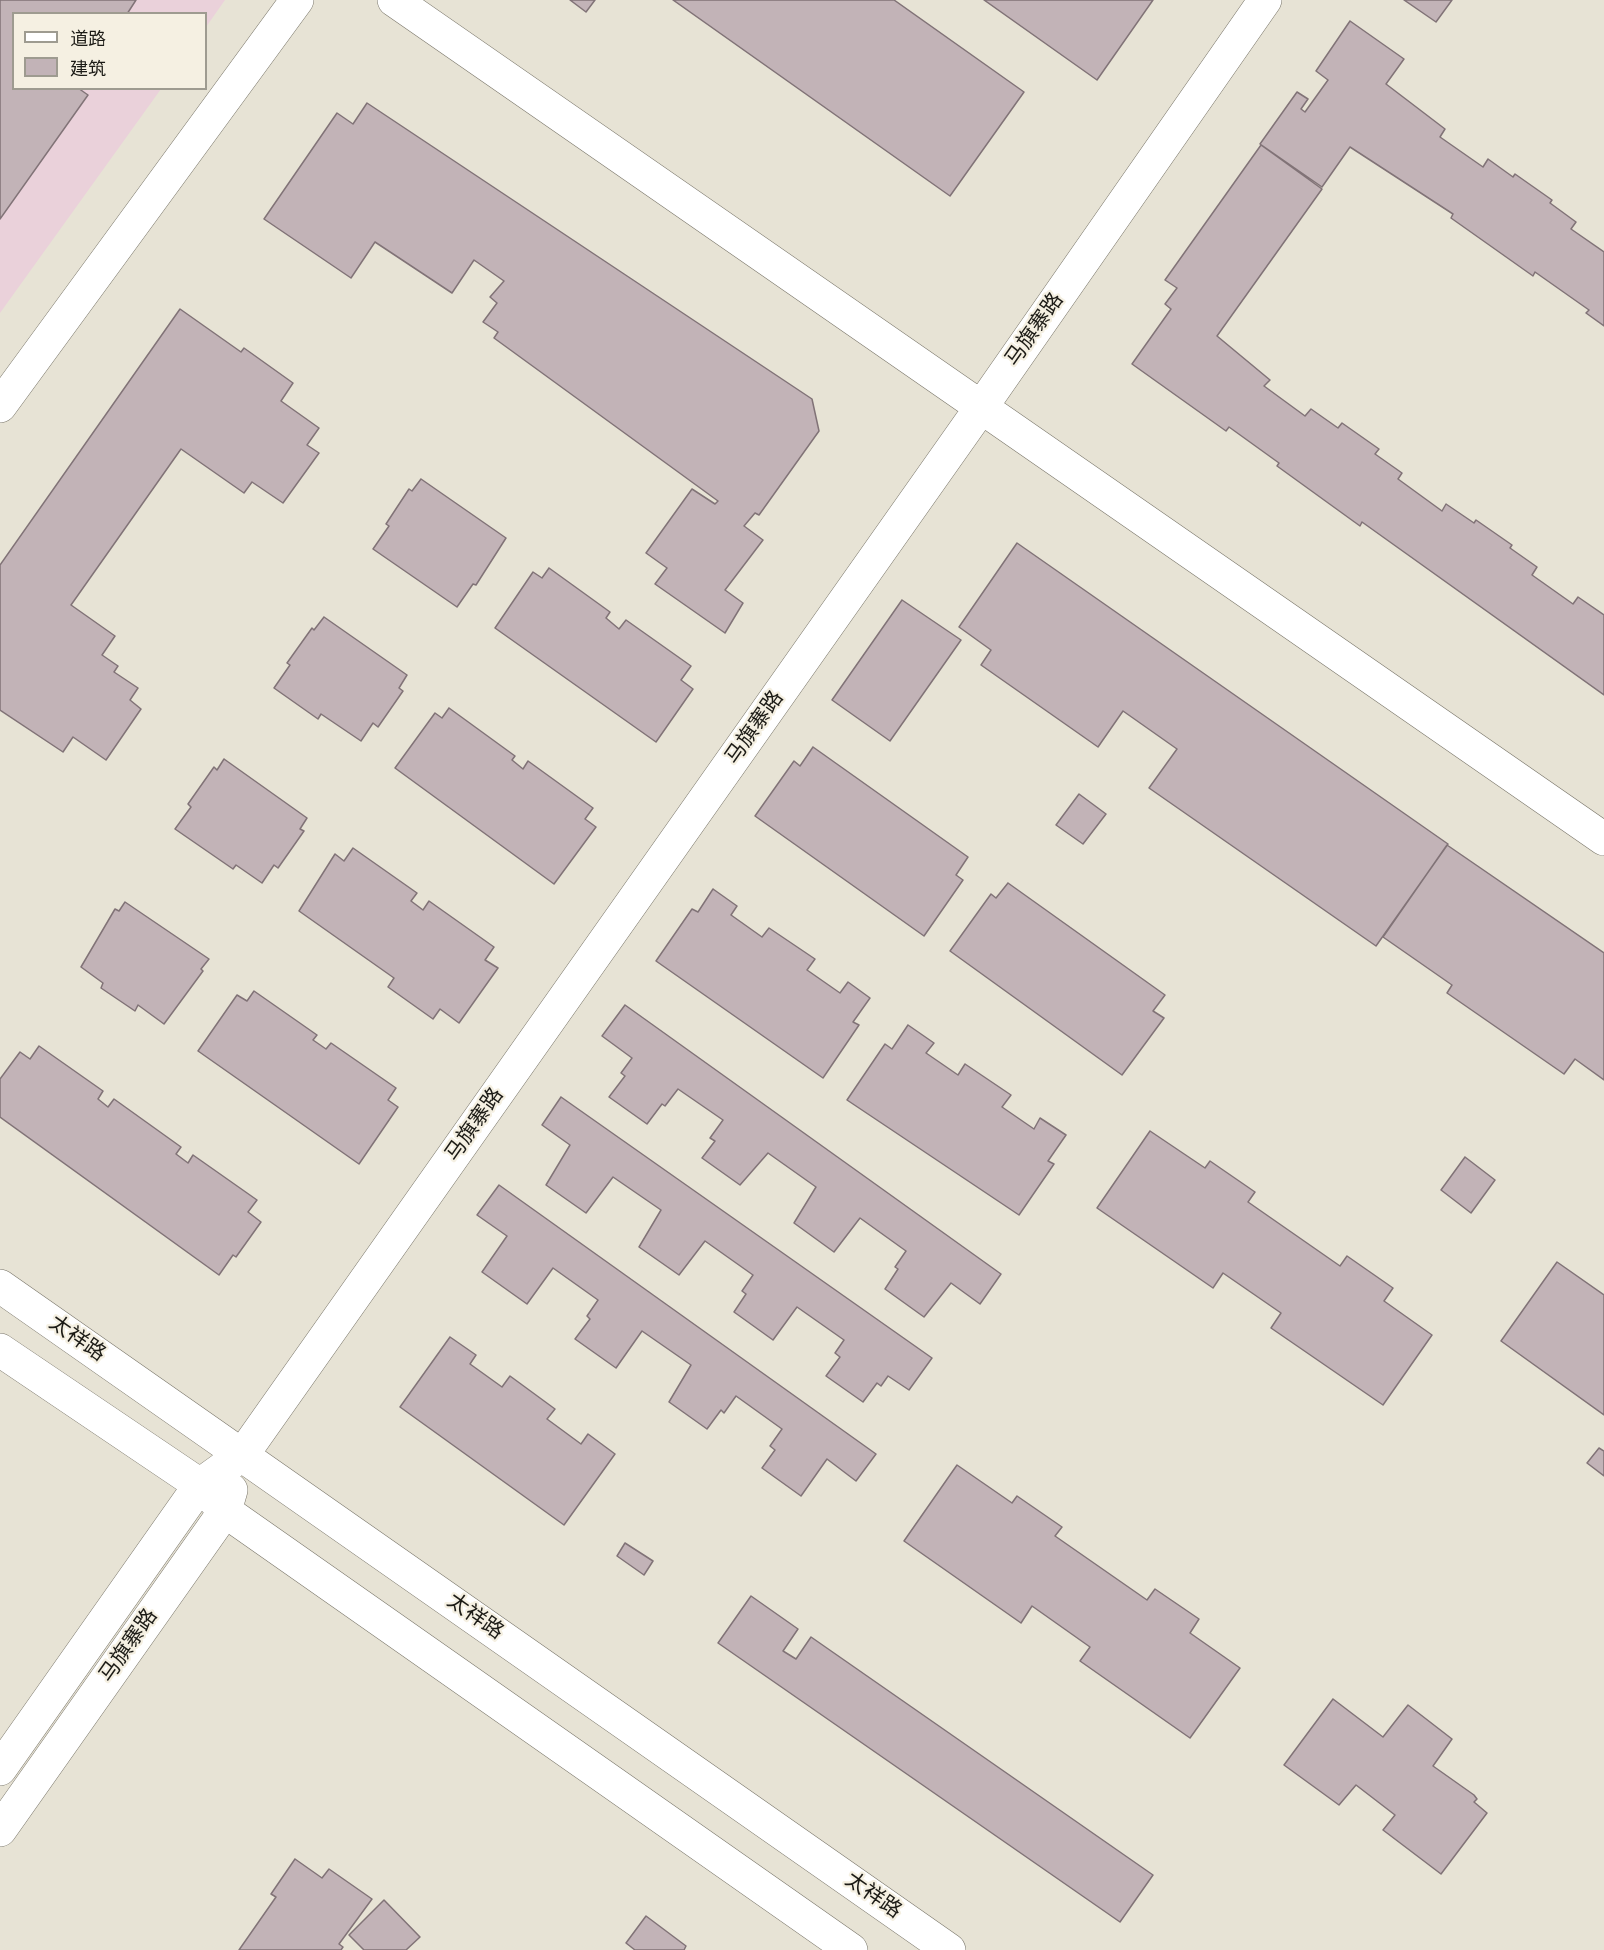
<!DOCTYPE html>
<html>
<head>
<meta charset="utf-8">
<style>
  body { margin:0 }
  #map { position:relative; width:1604px; height:1950px; overflow:hidden; background:#e7e3d5; font-family:"DejaVu Sans","Noto Sans SC",sans-serif }
  canvas { display:block }
  .legend { position:absolute; left:12px; top:12px; width:195px; height:78px; box-sizing:border-box; background:#f5f0e2; border:2px solid #9e9b90; margin:0; padding:8px 10px; list-style:none; font-size:18px; color:#1c1b16 }
  .legend li { display:flex; align-items:center; gap:12px; height:30px }
  .legend b { width:30px; border:2px solid #9e9b90 }
</style>
</head>
<body>
<div id="map">
<canvas width="1604" height="1950"></canvas>
<ul class="legend">
<li><b style="height:8px;background:#fff"></b>道路</li>
<li><b style="height:16px;background:#c2b3b7"></b>建筑</li>
</ul>
</div>
<script>
const ctx = document.querySelector('canvas').getContext('2d');
ctx.lineJoin = 'round';
function fillPath(path, color) {
  ctx.fillStyle = color;
  ctx.fill(path, 'evenodd');
}
function shape(rows) {
  const path = new Path2D();
  for (const r of rows) {
    path.moveTo(r[0], r[1]);
    for (let i = 2; i < r.length; i += 2) path.lineTo(r[i], r[i + 1]);
  }
  return path;
}
function trace(path, color, width, dash) {
  ctx.strokeStyle = color;
  ctx.lineWidth = width;
  ctx.lineCap = dash ? 'butt' : 'round';
  ctx.setLineDash(dash || []);
  ctx.stroke(path);
}
function label(font, color, halo, rows, align = 'center') {
  ctx.font = font + ' "DejaVu Sans","Noto Sans SC",sans-serif';
  ctx.lineWidth = 4.5;
  ctx.setLineDash([]);
  ctx.textBaseline = 'middle';
  ctx.strokeStyle = halo;
  ctx.fillStyle = color;
  for (const [text, x, y, turn = 0] of rows) {
    ctx.save();
    ctx.translate(x, y);
    ctx.rotate((+turn || 0) * Math.PI / 180);
    ctx.textAlign = isNaN(turn) ? turn : align;
    if (halo) ctx.strokeText(text, 0, 0);
    ctx.fillText(text, 0, 0);
    ctx.restore();
  }
}
const commercial = shape([
  [0,0,225,0,206,27,206,14,14,14,14,88,161,89,0,313]
]);
const building = shape([
  [0,0,136,0,127,14,14,14,14,88,78,88,88,95,0,219,0,0],
  [570,0,595,0,586,12,570,0],
  [673,0,894,0,1024,92,950,196,673,0],
  [984,0,1153,0,1097,80,984,0],
  [1404,0,1452,0,1436,22,1404,0],
  [1350,21,1404,59,1386,84,1445,129,1440,137,1483,167,1488,159,1513,177,1515,174,1552,200,1550,203,1576,222,1571,229,1604,252,1604,326,1586,313,1589,310,1535,272,1533,276,1451,218,1453,214,1350,147,1322,187,1260,144,1297,92,1308,99,1301,109,1305,112,1328,80,1316,71,1350,21],
  [367,103,812,399,819,431,759,515,755,513,744,526,763,540,725,590,743,603,725,633,655,584,667,568,646,553,692,489,715,504,718,501,494,338,498,332,483,322,497,303,490,297,504,281,474,260,452,293,375,242,351,278,264,219,337,113,353,124,367,103],
  [1261,145,1322,189,1217,336,1270,380,1264,386,1305,416,1311,409,1338,428,1342,423,1379,449,1375,454,1402,473,1398,479,1442,511,1446,504,1474,523,1476,520,1512,545,1510,548,1537,567,1532,575,1573,604,1578,597,1604,615,1604,695,1362,522,1360,526,1277,466,1279,463,1229,427,1226,431,1132,364,1171,309,1165,304,1177,288,1165,280,1261,145],
  [180,309,241,352,244,348,293,383,281,401,319,428,307,445,319,453,283,503,252,482,244,493,181,449,71,605,115,636,102,655,118,666,114,672,138,688,130,700,141,709,106,760,73,737,63,752,0,710,0,565,180,309],
  [421,479,506,538,476,585,473,584,457,607,373,549,389,526,386,524,409,489,412,491,421,479],
  [1017,543,1448,844,1376,946,1149,788,1177,749,1123,711,1098,747,981,665,991,650,959,627,1017,543],
  [549,568,610,612,606,618,619,629,626,620,691,666,681,680,693,689,656,742,495,628,533,572,542,578,549,568],
  [902,600,961,640,890,741,832,700,902,600],
  [324,617,407,675,399,688,403,691,378,727,373,723,361,741,321,714,318,719,274,688,290,665,287,663,312,628,314,630,324,617],
  [449,708,515,756,512,760,523,769,528,761,593,808,585,819,596,827,554,884,395,768,435,713,442,718,449,708],
  [813,747,968,857,956,875,963,880,924,936,755,816,794,761,800,766,813,747],
  [224,759,307,818,300,829,304,831,278,868,274,865,262,883,236,865,233,869,175,829,191,807,188,804,214,767,217,770,224,759],
  [1079,794,1106,814,1083,844,1056,825,1079,794],
  [1447,845,1604,953,1604,1080,1575,1059,1564,1074,1447,993,1452,985,1383,937,1447,845],
  [353,848,417,893,411,901,423,910,429,901,494,947,485,960,498,968,459,1023,440,1009,433,1019,388,987,394,978,299,911,335,854,344,861,353,848],
  [1008,883,1165,995,1153,1011,1164,1018,1122,1075,950,951,991,894,996,898,1008,883],
  [713,889,737,906,731,915,762,937,769,928,815,959,807,970,840,993,848,982,870,998,853,1022,859,1025,823,1078,656,961,692,909,698,912,713,889],
  [125,902,209,959,201,969,203,971,164,1024,138,1005,135,1011,101,988,103,983,81,967,115,909,119,911,125,902],
  [254,991,317,1035,313,1040,326,1049,331,1043,396,1088,388,1100,398,1107,359,1164,198,1051,237,995,247,1001,254,991],
  [625,1005,1001,1274,980,1304,951,1283,924,1317,885,1289,898,1269,895,1267,906,1251,860,1218,834,1252,794,1223,816,1187,768,1153,740,1185,702,1158,715,1141,710,1138,723,1120,678,1089,665,1106,662,1104,647,1124,609,1097,625,1076,621,1073,632,1058,602,1036,625,1005],
  [908,1025,934,1043,926,1053,958,1075,965,1064,1011,1095,1002,1107,1034,1129,1040,1118,1066,1135,1048,1161,1054,1164,1019,1215,847,1100,885,1044,892,1049,908,1025],
  [39,1046,103,1091,98,1099,108,1107,114,1099,181,1147,176,1154,188,1163,193,1155,257,1200,248,1212,261,1222,236,1257,233,1255,219,1275,0,1117,0,1079,20,1052,30,1059,39,1046],
  [561,1097,932,1358,909,1390,888,1376,881,1386,877,1383,863,1402,826,1376,840,1357,835,1353,844,1340,797,1307,773,1340,734,1312,746,1294,742,1291,753,1275,705,1241,679,1275,639,1247,661,1210,613,1177,586,1213,546,1185,570,1145,542,1125,561,1097],
  [1150,1131,1205,1168,1210,1161,1255,1192,1248,1202,1340,1266,1347,1256,1393,1288,1384,1301,1432,1335,1383,1405,1271,1328,1281,1313,1223,1273,1213,1288,1097,1208,1150,1131],
  [1465,1157,1495,1180,1471,1213,1441,1190,1465,1157],
  [499,1185,876,1454,856,1481,827,1459,801,1496,762,1468,775,1450,770,1446,782,1429,736,1396,724,1413,721,1410,707,1429,669,1402,691,1365,642,1331,616,1368,575,1339,590,1319,587,1316,598,1300,553,1268,527,1304,482,1272,507,1236,477,1215,499,1185],
  [1557,1262,1604,1295,1604,1415,1501,1341,1557,1262],
  [450,1337,476,1355,470,1364,502,1387,510,1376,555,1409,547,1419,581,1444,588,1434,615,1454,564,1525,400,1407,450,1337],
  [1599,1448,1604,1451,1604,1476,1587,1463,1599,1448],
  [957,1465,1012,1503,1017,1496,1062,1527,1055,1536,1147,1600,1155,1589,1199,1619,1190,1633,1240,1668,1190,1738,1080,1661,1090,1647,1032,1606,1021,1623,904,1541,957,1465],
  [625,1543,653,1561,644,1575,617,1556,625,1543],
  [751,1596,798,1629,783,1651,796,1659,811,1637,1153,1875,1120,1922,718,1643,751,1596],
  [1333,1699,1383,1737,1408,1705,1452,1739,1433,1766,1474,1795,1477,1799,1474,1802,1487,1813,1441,1874,1383,1830,1395,1815,1356,1785,1339,1805,1284,1765,1333,1699],
  [295,1859,322,1878,329,1869,372,1899,339,1944,343,1947,341,1950,239,1950,276,1897,271,1894,295,1859],
  [384,1900,420,1937,406,1950,364,1950,349,1935,384,1900],
  [646,1916,686,1946,684,1950,635,1950,626,1943,646,1916]
]);
const minor = shape([
  [394,0,1604,839],
  [0,406,297,0],
  [0,1286,949,1950],
  [0,1350,200,1485,225,1511,851,1950],
  [0,1769,200,1485,243,1454,980,409,1265,0],
  [0,1830,225,1511,231,1490]
]);
const streetNames = [
  ["马旗寨路",1035,330,-55],
  ["马旗寨路",755,728,-55],
  ["马旗寨路",475,1125,-55],
  ["太祥路",77,1339,35],
  ["太祥路",475,1617,35],
  ["马旗寨路",129,1646,-55],
  ["太祥路",873,1896,35]
];
fillPath(commercial, '#ead1da');
fillPath(building, '#c2b3b7');
trace(building, '#817377', 1.5);
trace(minor, '#797569', 34);
trace(minor, '#fff', 33);
label('21px', '#1c1b16', '#f5f0e2', streetNames);
</script>
</body>
</html>
